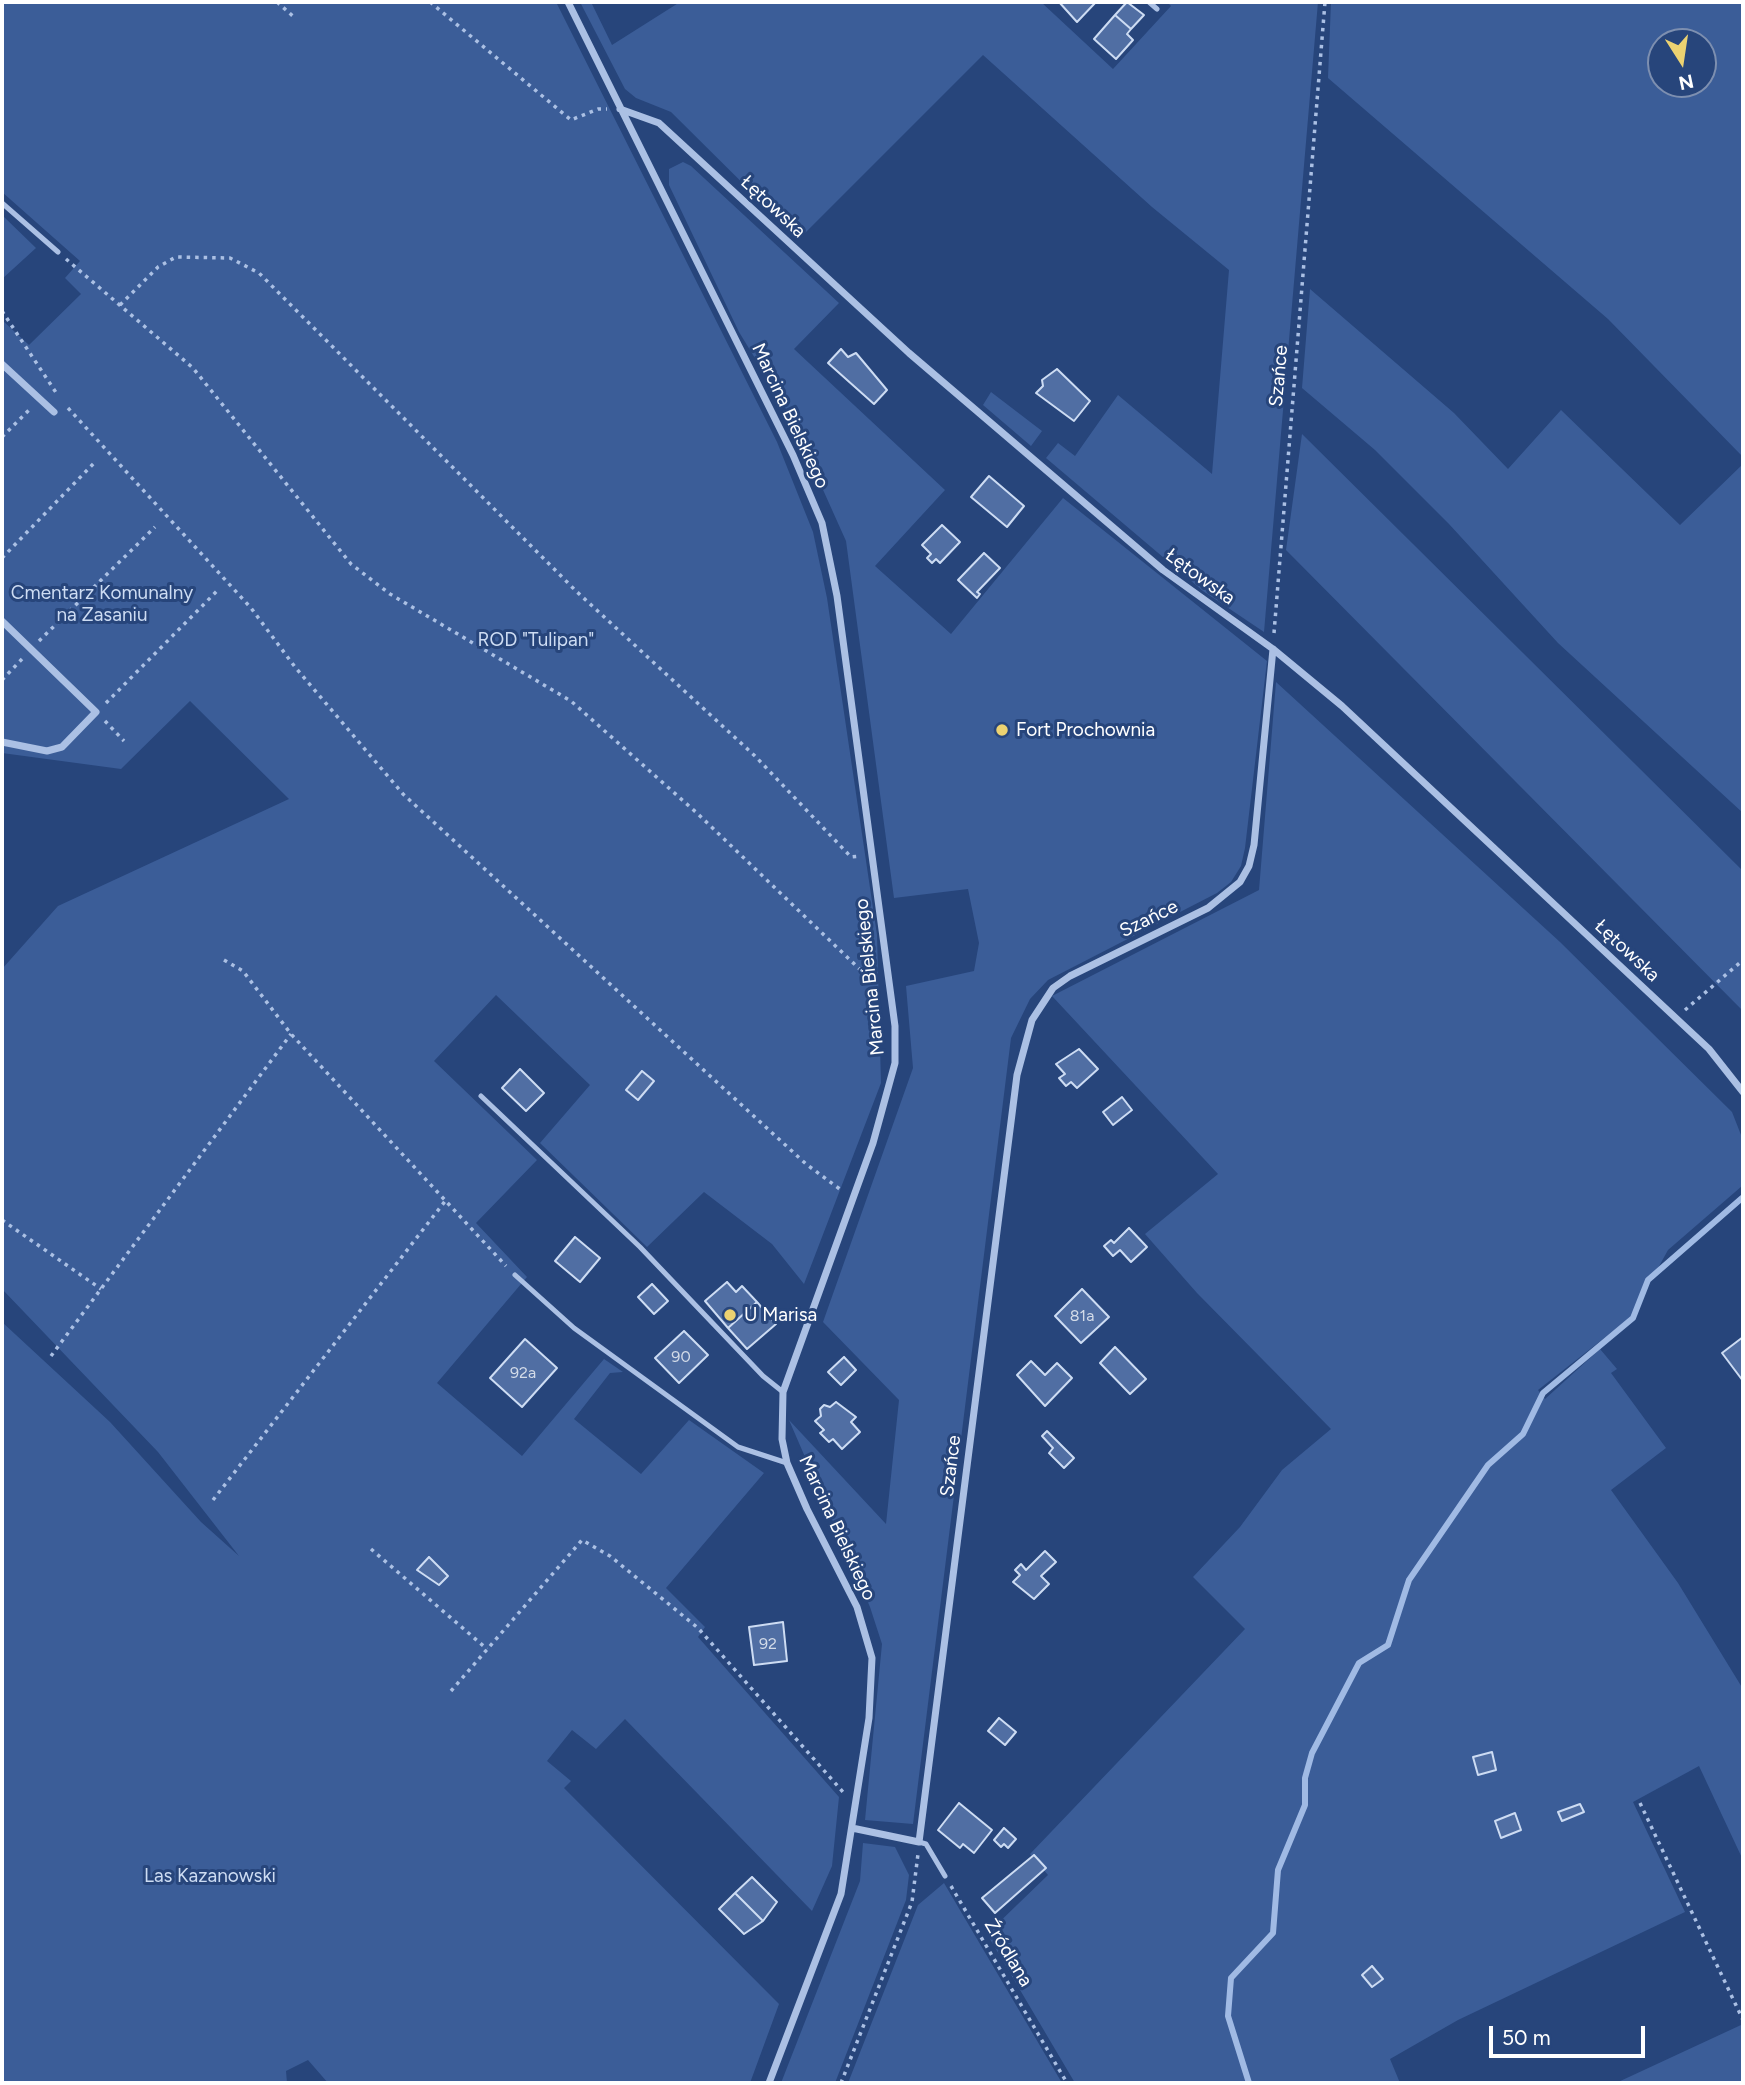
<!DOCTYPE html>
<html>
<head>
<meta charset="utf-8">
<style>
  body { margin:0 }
  #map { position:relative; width:1745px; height:2085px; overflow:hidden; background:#27457b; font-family:Figtree,sans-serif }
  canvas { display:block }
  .frame { position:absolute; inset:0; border:4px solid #fff; pointer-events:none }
  .north { position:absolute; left:1647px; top:28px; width:70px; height:70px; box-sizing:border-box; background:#27457b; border:2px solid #7d8fb0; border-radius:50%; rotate:168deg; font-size:19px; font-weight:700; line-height:28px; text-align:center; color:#fff }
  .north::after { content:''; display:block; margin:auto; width:24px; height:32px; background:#ecd271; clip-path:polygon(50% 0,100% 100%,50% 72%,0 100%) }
  .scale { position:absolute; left:1489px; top:2026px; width:156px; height:32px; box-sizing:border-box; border:4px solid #fff; border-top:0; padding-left:9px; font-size:21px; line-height:24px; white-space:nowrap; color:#fff; -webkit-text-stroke:5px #27457b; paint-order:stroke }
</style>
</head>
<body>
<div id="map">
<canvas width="1745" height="2085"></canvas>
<div class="frame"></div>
<div class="north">N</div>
<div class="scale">50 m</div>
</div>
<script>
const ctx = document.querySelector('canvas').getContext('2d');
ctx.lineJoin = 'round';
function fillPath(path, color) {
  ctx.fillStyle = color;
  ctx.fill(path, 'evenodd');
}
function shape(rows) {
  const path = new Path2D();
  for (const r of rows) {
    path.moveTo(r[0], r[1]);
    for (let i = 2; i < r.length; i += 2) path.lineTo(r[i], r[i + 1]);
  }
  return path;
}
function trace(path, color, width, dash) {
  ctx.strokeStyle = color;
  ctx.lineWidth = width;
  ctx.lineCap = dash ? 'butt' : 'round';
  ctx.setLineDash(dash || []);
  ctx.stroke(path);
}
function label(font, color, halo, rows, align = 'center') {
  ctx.font = font + ' Figtree,sans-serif';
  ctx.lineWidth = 6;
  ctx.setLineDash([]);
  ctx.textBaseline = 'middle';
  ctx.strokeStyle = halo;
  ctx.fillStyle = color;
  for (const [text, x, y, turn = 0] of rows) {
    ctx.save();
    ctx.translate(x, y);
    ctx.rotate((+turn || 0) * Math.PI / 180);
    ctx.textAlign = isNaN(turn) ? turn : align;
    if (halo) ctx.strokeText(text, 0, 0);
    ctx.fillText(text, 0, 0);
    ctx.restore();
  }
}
const green = shape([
  [2,2,556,2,777,442,813,532,827,598,877,935,881,1083,804,1284,772,1244,704,1192,647,1247,540,1143,590,1085,496,995,434,1061,537,1160,476,1223,527,1277,437,1383,522,1456,604,1359,623,1372,610,1373,574,1419,641,1474,689,1420,764,1473,666,1588,705,1627,698,1637,839,1797,832,1866,812,1911,625,1719,596,1749,572,1730,547,1761,571,1781,564,1788,779,2004,750,2083,328,2083,308,2060,286,2071,287,2083,2,2083,2,1322,110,1422,201,1522,239,1556,158,1452,2,1289,2,969,58,906,289,799,190,701,121,769,2,753,2,320,29,345,81,294,65,278,80,261,2,192],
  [580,2,591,2,612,45,680,2,1041,2,1113,69,1171,6,1167,2,1318,2,1264,632,1203,591,1046,458,1058,443,1075,456,1118,395,1212,474,1229,270,1152,207,983,55,799,239,671,112,636,98,625,89],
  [1331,2,1743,2,1743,457,1608,319,1328,78],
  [1661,42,1703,42,1703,84,1661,84],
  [683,162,691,166,839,303,794,349,945,490,875,566,951,634,1063,498,1267,661,1245,848,1241,866,1231,882,1217,893,1048,980,1030,999,1011,1038,913,1824,865,1820,882,1644,870,1607,789,1420,886,1524,899,1400,823,1322,913,1068,906,986,974,971,979,943,968,889,894,898,846,541,789,414,739,332,669,185,669,169],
  [2,215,36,248,2,279],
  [1310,289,1454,413,1508,469,1561,410,1680,525,1743,464,1743,813,1558,643,1449,524,1375,450,1302,388],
  [991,392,1042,431,1031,446,983,405],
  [1302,434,1743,871,1743,1011,1286,550],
  [1276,682,1560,942,1732,1112,1743,1140,1742,1186,1668,1250,1631,1317,1538,1390,1545,1399,1600,1349,1617,1369,1611,1373,1666,1448,1611,1490,1678,1583,1743,1689,1743,1860,1699,1766,1633,1802,1685,1912,1458,2020,1390,2059,1400,2083,1075,2083,987,1934,1048,1875,1030,1854,1245,1629,1193,1577,1240,1527,1282,1470,1331,1429,1197,1293,1145,1234,1218,1174,1052,996,1259,890],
  [863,1843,895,1847,909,1875,906,1900,835,2083,781,2083,860,1881],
  [944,1883,1062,2083,848,2083,918,1905],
  [1741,2025,1743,2083,1616,2083]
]);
const stream = shape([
  [1249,2083,1228,2016,1231,1978,1273,1933,1278,1870,1305,1805,1305,1778,1312,1753,1359,1663,1388,1645,1409,1580,1488,1465,1523,1434,1543,1393,1633,1318,1648,1280,1742,1198]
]);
const building = shape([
  [1059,2,1096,2,1077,22,1059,2],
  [1127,2,1144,15,1131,29,1115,15,1127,2],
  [1115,15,1131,29,1127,34,1133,40,1116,59,1094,39,1115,15],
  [841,349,848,357,856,353,887,390,874,404,828,363,841,349],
  [1057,369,1090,401,1074,421,1036,393,1043,386,1042,380,1057,369],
  [989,476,1024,506,1007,527,971,497,989,476],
  [942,525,960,542,940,563,936,559,932,563,927,558,931,554,922,545,942,525],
  [984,553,1000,568,977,592,980,594,977,598,958,580,984,553],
  [1079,1049,1098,1069,1077,1088,1071,1082,1066,1086,1059,1078,1065,1074,1056,1064,1079,1049],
  [520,1069,544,1093,526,1111,502,1088,520,1069],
  [642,1071,654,1081,638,1100,626,1090,642,1071],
  [1122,1097,1132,1110,1113,1125,1103,1112,1122,1097],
  [1129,1228,1147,1247,1131,1262,1120,1250,1113,1256,1104,1246,1111,1240,1114,1243,1129,1228],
  [575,1237,600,1258,580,1282,555,1261,575,1237],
  [727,1282,736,1292,742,1286,757,1302,728,1328,705,1301,727,1282],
  [652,1284,668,1301,654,1314,638,1297,652,1284],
  [1082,1289,1109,1317,1081,1343,1055,1316,1082,1289],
  [757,1302,776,1324,747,1349,728,1328,757,1302],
  [684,1331,708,1355,679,1383,655,1358,684,1331],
  [1743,1337,1743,1381,1722,1353,1743,1337],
  [525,1339,557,1368,522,1407,490,1378,525,1339],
  [1115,1347,1146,1379,1130,1394,1100,1363,1115,1347],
  [844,1357,856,1370,841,1385,828,1372,844,1357],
  [1031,1361,1045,1375,1057,1363,1072,1378,1045,1406,1017,1375,1031,1361],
  [836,1402,856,1417,851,1422,860,1432,842,1449,833,1439,829,1442,820,1433,824,1430,815,1421,821,1416,820,1409,824,1405,830,1407,836,1402],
  [1047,1431,1074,1458,1064,1468,1049,1453,1053,1448,1042,1436,1047,1431],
  [1045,1551,1056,1562,1041,1576,1049,1584,1034,1599,1013,1582,1020,1575,1015,1570,1021,1564,1026,1570,1045,1551],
  [429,1557,448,1576,439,1585,417,1570,429,1557],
  [783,1622,787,1661,754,1665,749,1627,783,1622],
  [999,1718,1016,1732,1005,1745,988,1731,999,1718],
  [1492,1752,1496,1770,1478,1775,1473,1757,1492,1752],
  [959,1803,992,1830,974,1853,963,1844,960,1848,938,1830,959,1803],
  [1580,1804,1584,1812,1562,1821,1558,1812,1580,1804],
  [1515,1813,1521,1830,1501,1838,1495,1821,1515,1813],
  [1004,1828,1016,1839,1008,1848,1004,1844,1001,1847,994,1840,1004,1828],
  [1034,1855,1046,1868,995,1913,982,1898,1034,1855],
  [752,1877,777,1902,763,1921,735,1893,752,1877],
  [735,1893,763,1921,744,1934,719,1909,735,1893],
  [1372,1966,1383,1979,1372,1987,1362,1975,1372,1966]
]);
const path = shape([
  [277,2,295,18],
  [430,2,571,120,598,109,607,109],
  [66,259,193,368,351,564,390,594,571,701,698,814,872,981,877,982],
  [120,305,158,267,176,257,230,258,259,273,576,591,755,756,851,857,861,856],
  [2,311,57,394],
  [68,408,251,608,295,667,403,794,806,1164,841,1190],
  [2,437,30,409],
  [2,558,95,462],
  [1274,633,1325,2],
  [39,641,155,527],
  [2,680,22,659],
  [106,703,218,590],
  [105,721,124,741],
  [224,960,243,971,291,1034,506,1266],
  [1685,1010,1743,960],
  [2,1220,101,1289],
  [51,1356,291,1034],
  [213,1500,446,1200],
  [371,1549,487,1649],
  [451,1691,582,1540,610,1556,698,1628,843,1792],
  [1640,1803,1743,2020],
  [951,1886,1067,2083],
  [841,2083,912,1902,918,1854]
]);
const lane = shape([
  [1149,2,1157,9],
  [2,203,58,252],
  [481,1096,640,1247,763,1376,783,1392],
  [515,1275,574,1328,738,1447,787,1463],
  [919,1842,926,1844,945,1876]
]);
const street = shape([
  [568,2,793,455,822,523,837,596,895,1026,895,1063,873,1143,783,1392,782,1439,787,1463,807,1509,857,1607,872,1658,869,1718,841,1894,769,2083],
  [620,109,659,123,909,353,1163,570,1273,649,1342,706,1709,1049,1743,1092],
  [2,364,54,412],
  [2,621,96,712,62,747,47,751,2,742],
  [852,1828,919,1842,1017,1075,1032,1020,1053,988,1070,976,1208,908,1240,882,1249,866,1254,845,1273,649]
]);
const markers = [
  [1002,730,7,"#ecd271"],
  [730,1315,7,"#ecd271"]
];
const numberNames = [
  ["81a",1082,1316],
  ["90",681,1357],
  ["92a",523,1373],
  ["92",768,1644]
];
const streetNames = [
  ["Łętowska",773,207,43],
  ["Szańce",1279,376,-85],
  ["Marcina Bielskiego",790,416,65],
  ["Łętowska",1200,577,36],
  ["Szańce",1149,919,-26],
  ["Łętowska",1627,951,43],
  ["Marcina Bielskiego",870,977,-96],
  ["Szańce",951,1466,-83],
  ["Marcina Bielskiego",837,1528,65],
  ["Źródlana",1008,1953,59]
];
const parkNames = [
  ["Cmentarz Komunalny",102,593],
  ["na Zasaniu",102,615],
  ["ROD \"Tulipan\"",536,640],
  ["Las Kazanowski",210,1876]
];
const poiNames = [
  ["Fort Prochownia",1016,730],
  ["U Marisa",744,1315]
];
fillPath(green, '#3b5d98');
trace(stream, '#a0bae4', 6);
fillPath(building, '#506ea3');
trace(building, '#cddcf3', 2);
trace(path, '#abc0e4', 3.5, [3.5, 5]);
trace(lane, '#abc0e4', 5);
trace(street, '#abc0e4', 7);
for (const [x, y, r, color] of markers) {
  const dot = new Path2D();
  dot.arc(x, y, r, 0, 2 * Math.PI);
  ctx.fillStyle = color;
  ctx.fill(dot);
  trace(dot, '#27457b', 2.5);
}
label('16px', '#d3dbe8', null, numberNames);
label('19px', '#fff', '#27457b', streetNames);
label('19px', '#cddcf3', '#27457b', parkNames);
label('19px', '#fff', '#27457b', poiNames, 'left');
</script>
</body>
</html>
